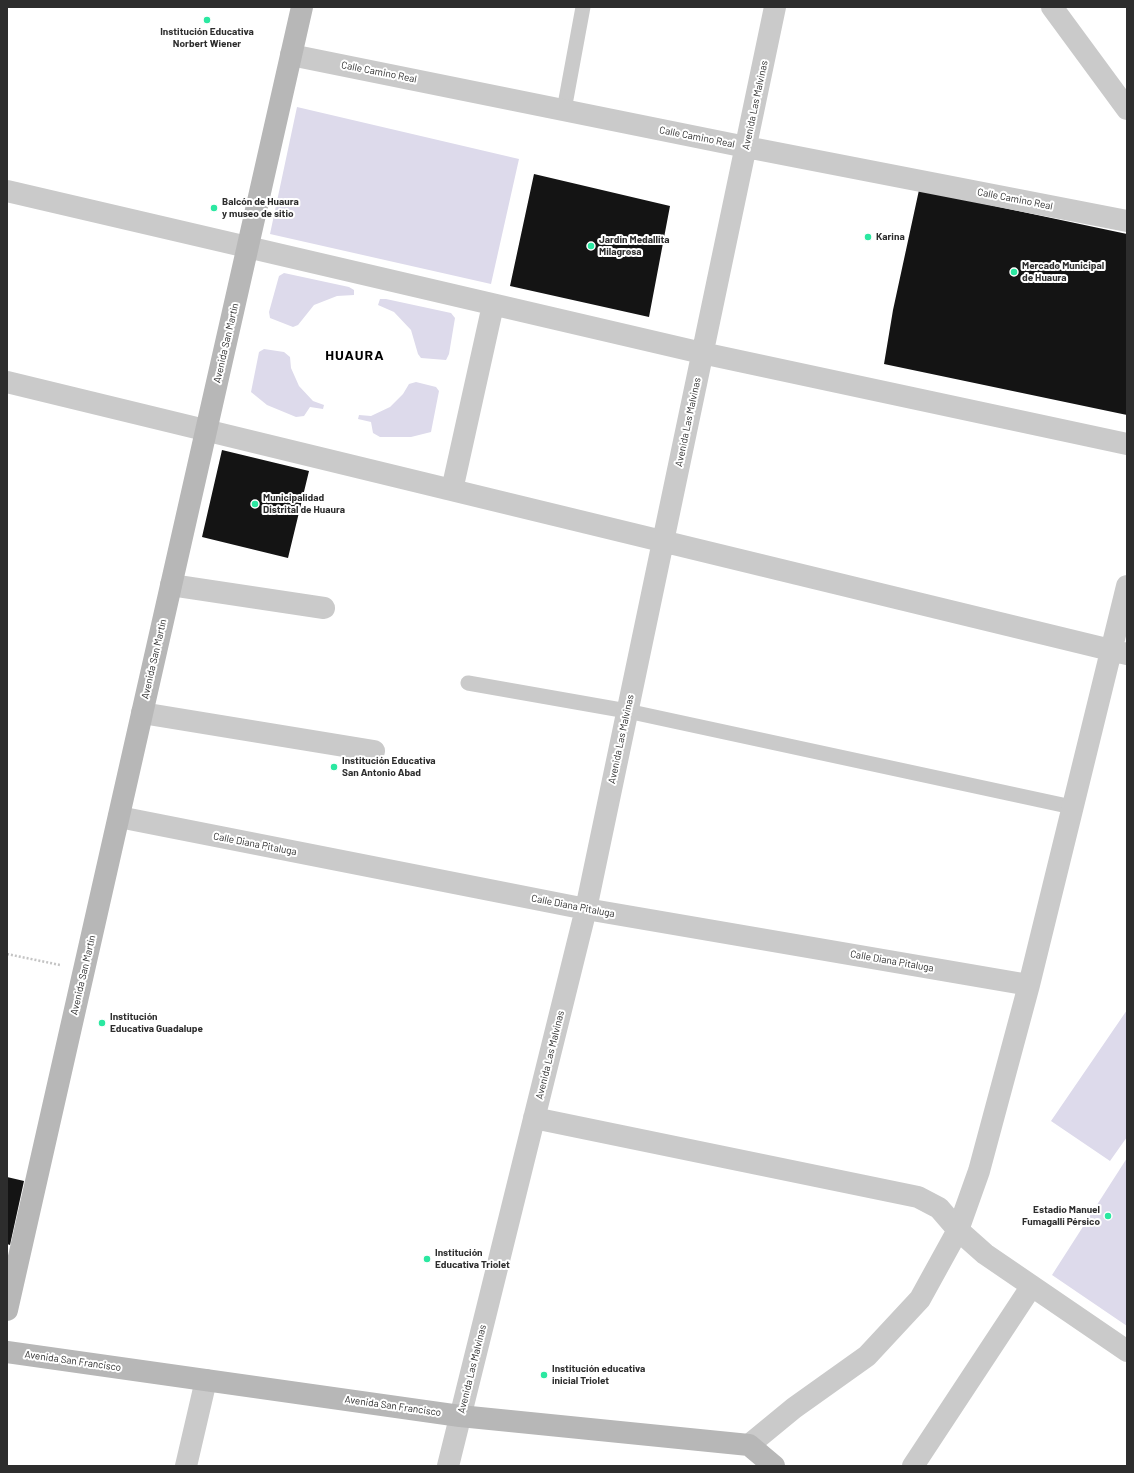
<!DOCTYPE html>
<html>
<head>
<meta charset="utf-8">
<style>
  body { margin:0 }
  #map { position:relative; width:1134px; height:1473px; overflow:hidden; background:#fff; font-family:Barlow,sans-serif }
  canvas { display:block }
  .frame { position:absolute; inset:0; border:8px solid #2d2d2d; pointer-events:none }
</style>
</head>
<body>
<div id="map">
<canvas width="1134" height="1473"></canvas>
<div class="frame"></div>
</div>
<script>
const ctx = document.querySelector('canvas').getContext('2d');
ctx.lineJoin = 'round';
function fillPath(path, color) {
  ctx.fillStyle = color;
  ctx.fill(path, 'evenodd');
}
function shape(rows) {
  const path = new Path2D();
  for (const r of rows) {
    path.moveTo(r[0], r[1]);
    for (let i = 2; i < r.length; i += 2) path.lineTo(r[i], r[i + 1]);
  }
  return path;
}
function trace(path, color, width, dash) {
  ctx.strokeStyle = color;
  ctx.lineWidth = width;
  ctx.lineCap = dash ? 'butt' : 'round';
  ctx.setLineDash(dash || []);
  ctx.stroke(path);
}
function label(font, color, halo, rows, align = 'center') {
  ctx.font = font + ' Barlow,sans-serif';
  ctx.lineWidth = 4;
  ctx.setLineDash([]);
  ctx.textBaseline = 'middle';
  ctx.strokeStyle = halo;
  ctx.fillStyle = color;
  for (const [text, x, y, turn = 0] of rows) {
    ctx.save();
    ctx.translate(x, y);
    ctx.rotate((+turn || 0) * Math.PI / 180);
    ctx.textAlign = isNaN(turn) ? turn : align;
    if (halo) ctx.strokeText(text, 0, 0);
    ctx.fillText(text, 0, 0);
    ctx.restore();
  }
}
const green = shape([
  [297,107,519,159,491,284,270,234],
  [284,273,349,287,354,290,354,295,337,296,314,305,298,325,293,327,270,318,269,312,279,276],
  [380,299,386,299,451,313,455,318,449,354,446,360,421,358,418,354,411,330,394,312,378,305],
  [264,349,284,352,290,357,291,368,299,386,313,401,324,405,323,409,310,407,304,416,296,417,267,405,251,392,259,352],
  [416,382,436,387,439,391,431,432,411,437,380,437,373,433,371,422,358,419,359,415,371,416,390,407,403,394,409,384],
  [1127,1010,1127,1137,1110,1161,1051,1121],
  [1127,1158,1127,1326,1052,1275]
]);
const building = shape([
  [534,174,670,206,649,317,510,286],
  [919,190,1127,234,1127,415,884,364,893,310],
  [222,450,309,471,288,558,202,537],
  [7,1177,24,1181,10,1245,7,1244]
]);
const path = shape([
  [7,954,60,965]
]);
const lane = shape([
  [564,110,583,7],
  [468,683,627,711,1072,807]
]);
const street = shape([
  [1052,7,1127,109],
  [291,55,746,147,1127,221],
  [7,191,702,353,1127,444],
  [7,382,1127,654],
  [452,490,493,305],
  [171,585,324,608],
  [142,713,374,751],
  [119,817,586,909,1029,985],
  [534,1118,918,1197,939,1208,958,1230,985,1254,1127,1351],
  [749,1445,794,1408,867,1356,920,1299,958,1230,979,1171,1029,985,1127,586],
  [186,1466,206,1380],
  [448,1466,586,909,775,7],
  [913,1466,1031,1287]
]);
const secondary = shape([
  [7,1310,302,7],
  [7,1352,460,1416,749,1445,774,1466]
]);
const markers = [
  [207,20,4,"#2be8a1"],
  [214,208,4,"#2be8a1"],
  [868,237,4,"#2be8a1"],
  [591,246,4,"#2be8a1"],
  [1014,272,4,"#2be8a1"],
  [255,504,4,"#2be8a1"],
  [334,767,4,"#2be8a1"],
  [102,1023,4,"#2be8a1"],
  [1108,1216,4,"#2be8a1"],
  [427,1259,4,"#2be8a1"],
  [544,1375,4,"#2be8a1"]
];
const poiNames = [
  ["Institución Educativa",207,32,"center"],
  ["Norbert Wiener",207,44,"center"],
  ["Balcón de Huaura",222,202],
  ["y museo de sitio",222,214],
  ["Karina",876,237],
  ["Jardin Medallita",599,240],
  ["Milagrosa",599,252],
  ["Mercado Municipal",1022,266],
  ["de Huaura",1022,278],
  ["Municipalidad",263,498],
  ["Distrital de Huaura",263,510],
  ["Institución Educativa",342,761],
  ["San Antonio Abad",342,773],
  ["Institución",110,1017],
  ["Educativa Guadalupe",110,1029],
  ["Estadio Manuel",1100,1210,"right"],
  ["Fumagalli Pérsico",1100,1222,"right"],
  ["Institución",435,1253],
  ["Educativa Triolet",435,1265],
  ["Institución educativa",552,1369],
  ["inicial Triolet",552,1381]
];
const streetNames = [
  ["Calle Camino Real",379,72,11],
  ["Avenida Las Malvinas",755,105,-78],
  ["Calle Camino Real",697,137,11],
  ["Calle Camino Real",1015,199,11],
  ["Avenida San Martín",226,343,-77],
  ["Avenida Las Malvinas",688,422,-78],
  ["Avenida San Martín",154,659,-77],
  ["Avenida Las Malvinas",621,739,-78],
  ["Calle Diana Pitaluga",255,844,11],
  ["Calle Diana Pitaluga",573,906,11],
  ["Calle Diana Pitaluga",892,961,10],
  ["Avenida San Martín",83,975,-77],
  ["Avenida Las Malvinas",550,1055,-76],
  ["Avenida San Francisco",73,1361,8],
  ["Avenida Las Malvinas",472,1369,-76],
  ["Avenida San Francisco",393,1406,8]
];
const districtNames = [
  ["HUAURA",355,355]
];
fillPath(green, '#dddaeb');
fillPath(building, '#141414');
trace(path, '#c4c4c4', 2.5, [2, 2]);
trace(lane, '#cacaca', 15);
trace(street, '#cacaca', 22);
trace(secondary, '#b7b7b7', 22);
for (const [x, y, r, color] of markers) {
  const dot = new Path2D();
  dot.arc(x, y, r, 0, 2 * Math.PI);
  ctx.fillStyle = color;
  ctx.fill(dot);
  trace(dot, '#fff', 1.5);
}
label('bold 10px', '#2d2d2d', '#fff', poiNames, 'left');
label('10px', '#2d2d2d', '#fff', streetNames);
ctx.letterSpacing = '1px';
label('bold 14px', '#000', '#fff', districtNames);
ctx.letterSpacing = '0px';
</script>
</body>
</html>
